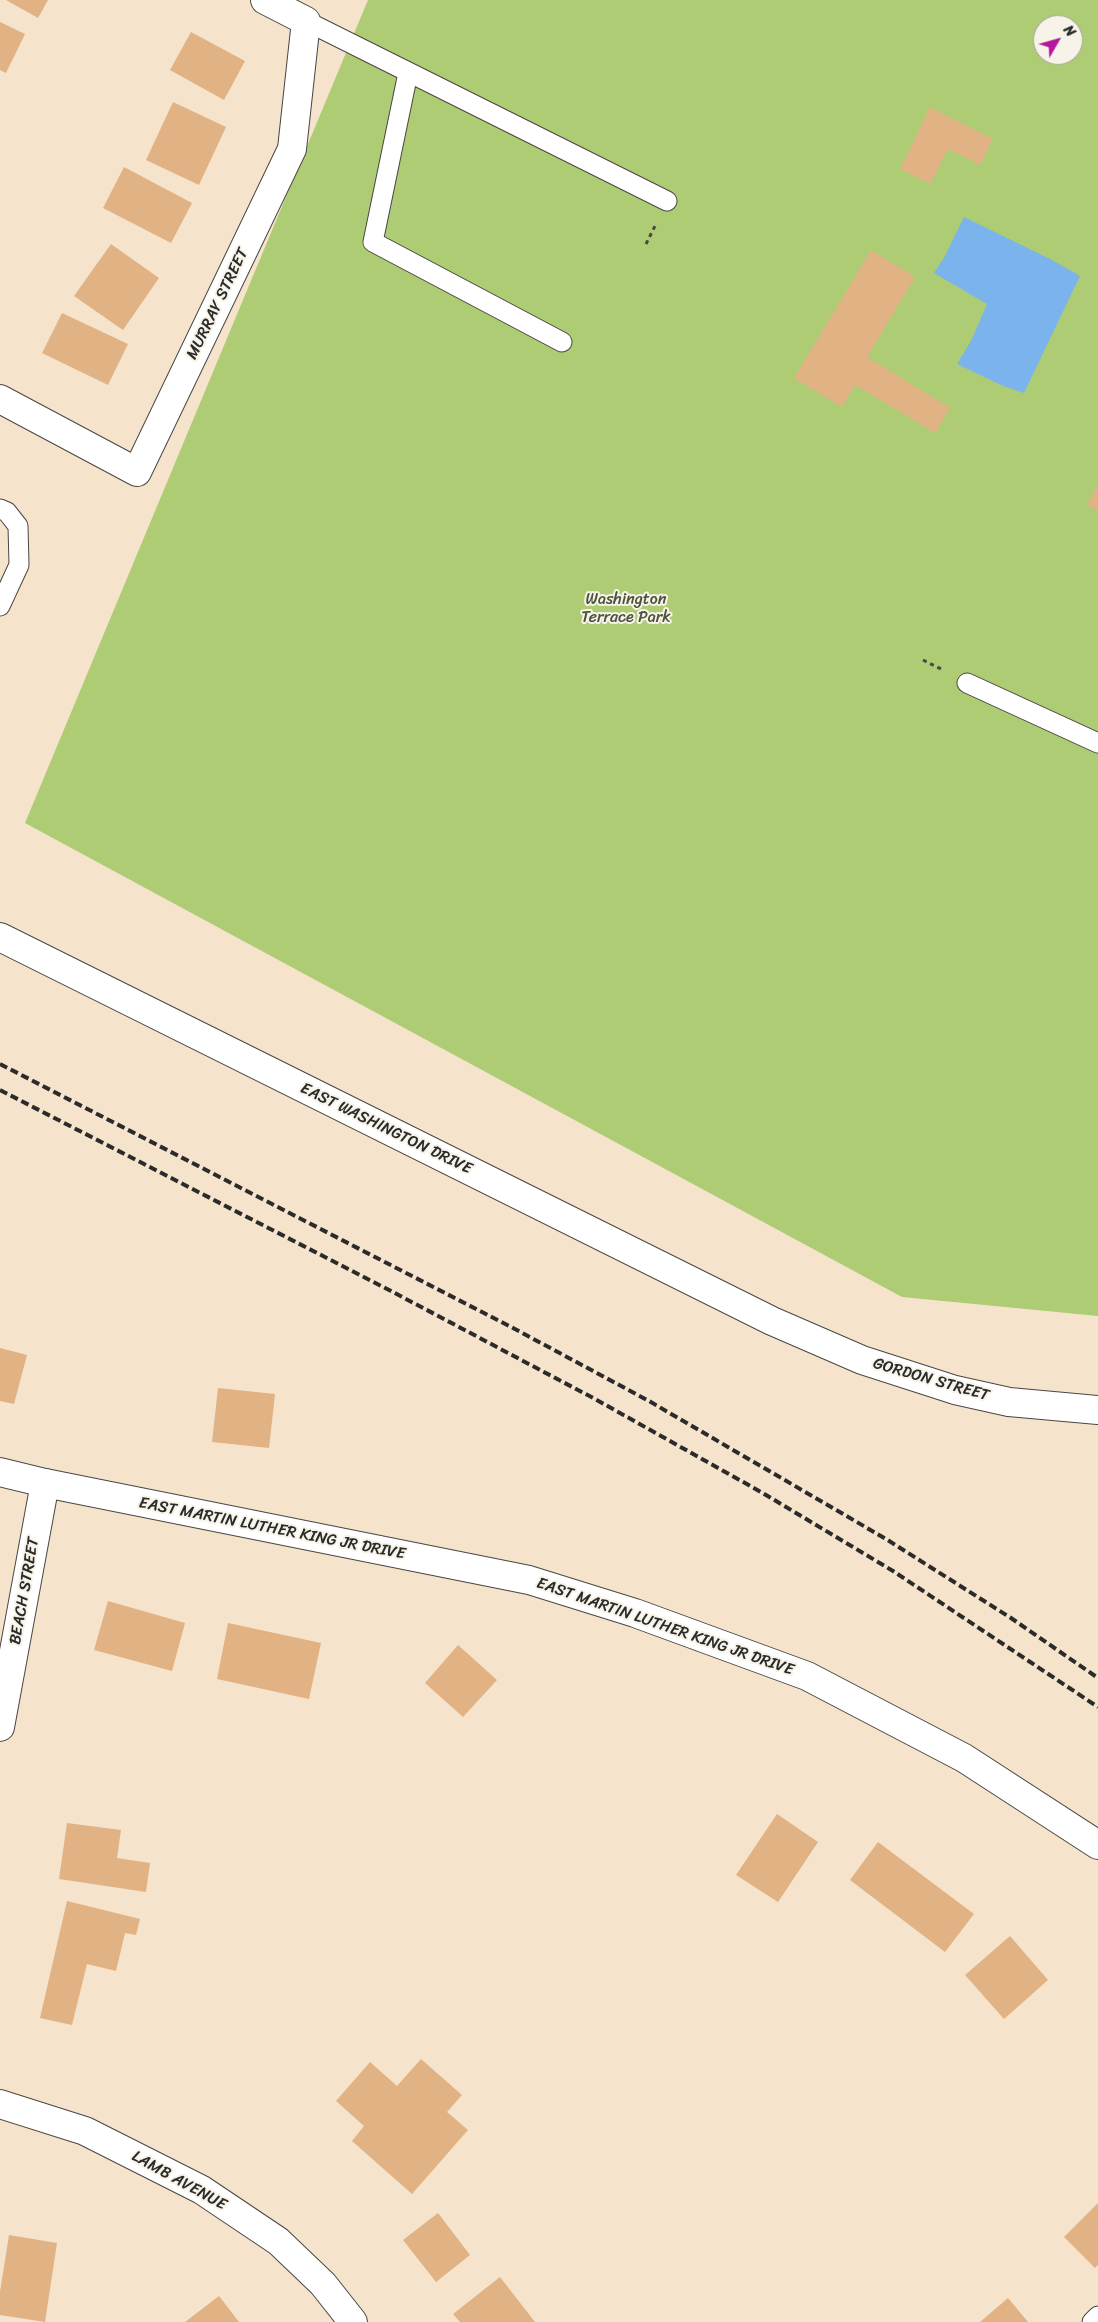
<!DOCTYPE html>
<html>
<head>
<meta charset="utf-8">
<style>
  body { margin:0 }
  #map { position:relative; width:1098px; height:2322px; overflow:hidden; background:#f5e3cc; font-family:Sriracha,sans-serif }
  canvas { display:block }
  .north { position:absolute; left:1033px; top:15px; width:50px; height:50px; box-sizing:border-box; background:#f7f3e8; border:1px solid #a5a39c; border-radius:50%; rotate:52deg; font-size:14px; font-weight:700; line-height:20px; text-align:center; color:#2b2b2b }
  .north::after { content:''; display:block; margin:auto; width:18px; height:22px; background:#b5179e; clip-path:polygon(50% 0,100% 100%,50% 72%,0 100%) }
</style>
</head>
<body>
<div id="map">
<canvas width="1098" height="2322"></canvas>
<div class="north">N</div>
</div>
<script>
const ctx = document.querySelector('canvas').getContext('2d');
ctx.lineJoin = 'round';
function fillPath(path, color) {
  ctx.fillStyle = color;
  ctx.fill(path, 'evenodd');
}
function shape(rows) {
  const path = new Path2D();
  for (const r of rows) {
    path.moveTo(r[0], r[1]);
    for (let i = 2; i < r.length; i += 2) path.lineTo(r[i], r[i + 1]);
  }
  return path;
}
function trace(path, color, width, dash) {
  ctx.strokeStyle = color;
  ctx.lineWidth = width;
  ctx.lineCap = dash ? 'butt' : 'round';
  ctx.setLineDash(dash || []);
  ctx.stroke(path);
}
function label(font, color, halo, rows, align = 'center') {
  ctx.font = font + ' Sriracha,sans-serif';
  ctx.lineWidth = 4;
  ctx.setLineDash([]);
  ctx.textBaseline = 'middle';
  ctx.strokeStyle = halo;
  ctx.fillStyle = color;
  for (const [text, x, y, turn = 0] of rows) {
    ctx.save();
    ctx.translate(x, y);
    ctx.rotate((+turn || 0) * Math.PI / 180);
    ctx.textAlign = isNaN(turn) ? turn : align;
    if (halo) ctx.strokeText(text, 0, 0);
    ctx.fillText(text, 0, 0);
    ctx.restore();
  }
}
const green = shape([
  [368,0,1098,0,1098,1316,902,1297,25,823],
  [1043,25,1073,25,1073,55,1043,55]
]);
const water = shape([
  [964,217,1050,259,1080,276,1024,393,1003,386,957,364,971,341,987,304,934,273,945,256]
]);
const building = shape([
  [6,0,48,0,38,18],
  [0,22,25,34,6,73,0,70],
  [191,32,245,61,224,100,170,70],
  [173,102,226,127,199,185,146,160],
  [930,107,993,139,980,165,948,149,930,184,900,169],
  [124,167,192,203,171,243,103,208],
  [111,244,159,278,123,330,74,296],
  [871,250,915,277,867,357,950,408,935,433,855,385,842,407,794,378],
  [62,313,128,344,108,385,42,353],
  [1098,484,1098,511,1087,505],
  [0,1348,27,1355,14,1404,0,1401],
  [218,1388,275,1394,269,1448,212,1442],
  [108,1601,185,1623,172,1671,94,1650],
  [228,1623,321,1643,309,1699,217,1679],
  [458,1645,497,1680,463,1717,425,1683],
  [777,1814,818,1842,778,1902,736,1875],
  [67,1823,121,1830,117,1858,150,1863,146,1892,59,1879],
  [878,1842,974,1914,945,1952,850,1880],
  [67,1901,140,1919,136,1935,125,1933,116,1971,87,1964,72,2025,40,2018],
  [1010,1936,1048,1980,1004,2019,965,1975],
  [421,2059,462,2095,447,2112,468,2130,412,2194,352,2141,364,2126,336,2101,370,2062,397,2086],
  [1098,2203,1098,2265,1095,2268,1064,2237],
  [438,2213,470,2255,436,2282,403,2240],
  [9,2235,57,2243,45,2322,0,2315,0,2292],
  [500,2277,535,2322,460,2322,453,2314],
  [219,2296,239,2322,185,2322],
  [1008,2298,1028,2322,980,2322]
]);
const path = shape([
  [646,244,656,224],
  [923,660,943,670]
]);
const service = shape([
  [306,21,667,201],
  [408,73,373,242,562,342],
  [0,509,7,512,18,526,19,565,0,606],
  [967,683,1098,743],
  [1092,2322,1098,2316]
]);
const minor = shape([
  [0,399,137,472,292,149,306,21,265,0],
  [0,1727,45,1483],
  [0,2104,85,2131,202,2190,278,2241,323,2284,353,2322]
]);
const tertiary = shape([
  [0,937,772,1321,862,1360,955,1390,1009,1402,1098,1410]
]);
const secondary = shape([
  [0,1472,45,1483,529,1580,635,1613,807,1676,964,1758,1098,1845]
]);
const rail = shape([
  [0,1064,513,1328,649,1401,886,1539,1011,1618,1098,1678],
  [0,1090,391,1291,595,1399,761,1492,893,1571,1098,1707]
]);
const streetNames = [
  ["MURRAY STREET",218,304,-64],
  ["EAST WASHINGTON DRIVE",386,1129,26],
  ["GORDON STREET",931,1380,16],
  ["EAST MARTIN LUTHER KING JR DRIVE",272,1529,11],
  ["BEACH STREET",25,1591,-80],
  ["EAST MARTIN LUTHER KING JR DRIVE",665,1627,19],
  ["LAMB AVENUE",179,2181,29]
];
const parkNames = [
  ["Washington",626,600],
  ["Terrace Park",626,618]
];
fillPath(green, '#adcc74');
fillPath(water, '#7bb4ec');
fillPath(building, '#e1b283');
trace(service, '#494743', 21);
trace(minor, '#494743', 30);
trace(tertiary, '#494743', 30);
trace(secondary, '#494743', 30);
trace(path, '#494743', 3, [4, 4]);
trace(service, '#fff', 19);
trace(minor, '#fff', 28);
trace(tertiary, '#fff', 28);
trace(secondary, '#fff', 28);
trace(rail, '#2b2b2b', 4, [8, 4]);
label('16px', '#2b2b2b', '#f7f3e8', streetNames);
label('16px', '#4c533d', '#f7f3e8', parkNames);
</script>
</body>
</html>
